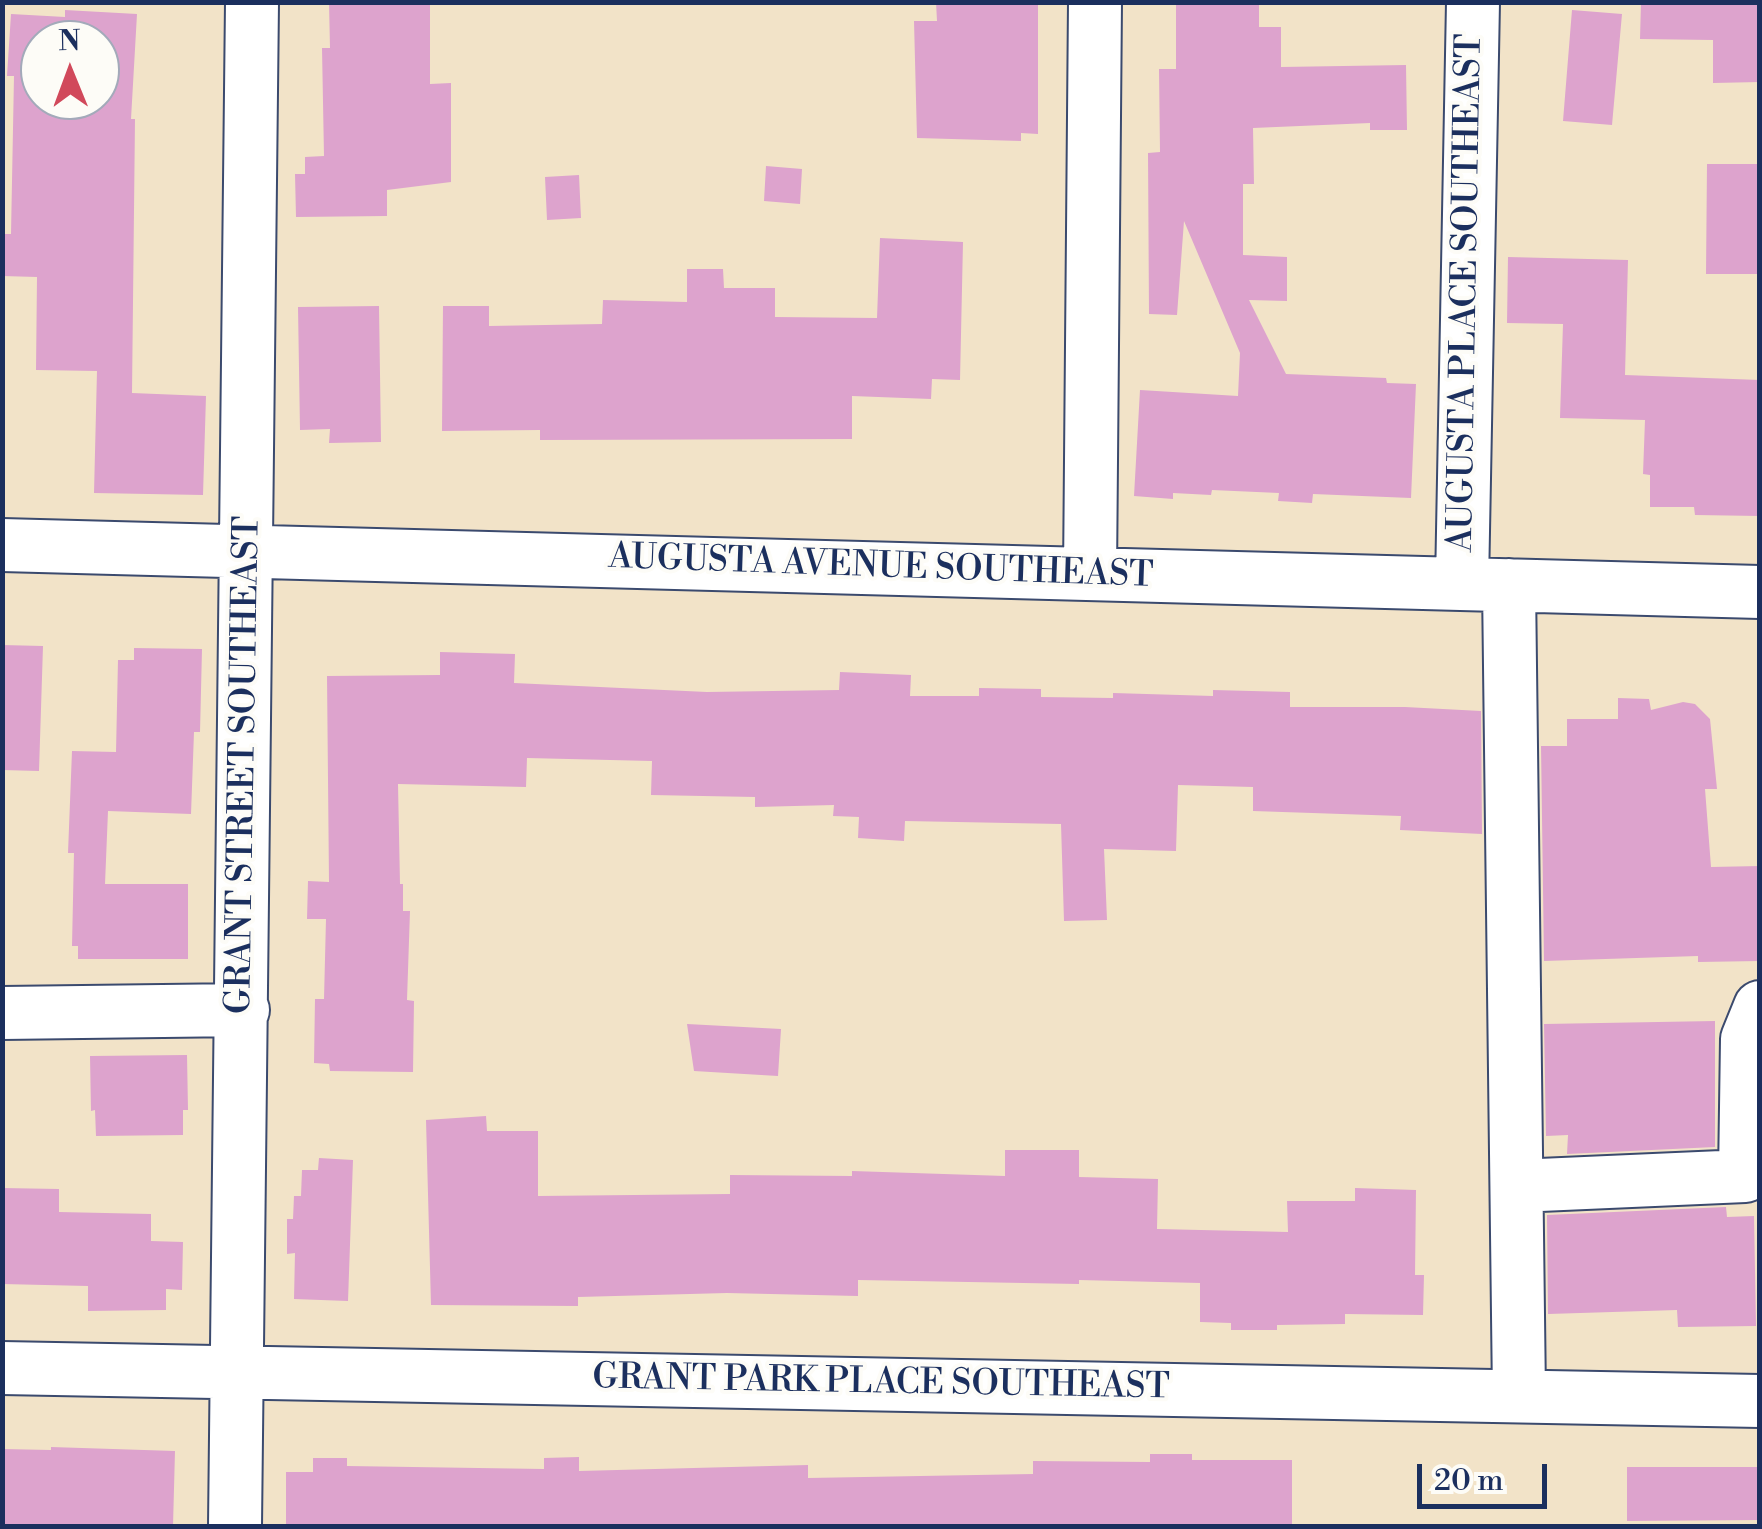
<!DOCTYPE html>
<html>
<head>
<meta charset="utf-8">
<style>
  body { margin:0 }
  #map { position:relative; width:1762px; height:1529px; overflow:hidden; background:#f2e3c8; font-family:"Libre Bodoni",serif }
  canvas { display:block }
  .frame { position:absolute; inset:0; border:5px solid #1b2f5e; pointer-events:none }
  .north { position:absolute; left:20px; top:20px; width:100px; height:100px; box-sizing:border-box; background:#fdfcf7; border:2px solid #a3aaba; border-radius:50%; rotate:359deg; font-size:28px; font-weight:700; line-height:40px; text-align:center; color:#1b2f5e }
  .north::after { content:''; display:block; margin:auto; width:35px; height:45px; background:#d1495b; clip-path:polygon(50% 0,100% 100%,50% 72%,0 100%) }
  .scale { position:absolute; left:1417px; top:1464px; width:130px; height:45px; box-sizing:border-box; border:5px solid #1b2f5e; border-top:0; padding-left:12px; font-size:30px; line-height:35px; white-space:nowrap; color:#1b2f5e; -webkit-text-stroke:8px #fdfcf7; paint-order:stroke }
</style>
</head>
<body>
<div id="map">
<canvas width="1762" height="1529"></canvas>
<div class="frame"></div>
<div class="north">N</div>
<div class="scale">20 m</div>
</div>
<script>
const ctx = document.querySelector('canvas').getContext('2d');
ctx.lineJoin = 'round';
function fillPath(path, color) {
  ctx.fillStyle = color;
  ctx.fill(path, 'evenodd');
}
function shape(rows) {
  const path = new Path2D();
  for (const r of rows) {
    path.moveTo(r[0], r[1]);
    for (let i = 2; i < r.length; i += 2) path.lineTo(r[i], r[i + 1]);
  }
  return path;
}
function trace(path, color, width, dash) {
  ctx.strokeStyle = color;
  ctx.lineWidth = width;
  ctx.lineCap = dash ? 'butt' : 'round';
  ctx.setLineDash(dash || []);
  ctx.stroke(path);
}
function label(font, color, halo, rows, align = 'center') {
  ctx.font = font + ' "Libre Bodoni",serif';
  ctx.lineWidth = 8;
  ctx.setLineDash([]);
  ctx.textBaseline = 'middle';
  ctx.strokeStyle = halo;
  ctx.fillStyle = color;
  for (const [text, x, y, turn = 0] of rows) {
    ctx.save();
    ctx.translate(x, y);
    ctx.rotate((+turn || 0) * Math.PI / 180);
    ctx.textAlign = isNaN(turn) ? turn : align;
    if (halo) ctx.strokeText(text, 0, 0);
    ctx.fillText(text, 0, 0);
    ctx.restore();
  }
}
const building = shape([
  [329,2,430,2,430,84,451,83,451,182,387,190,387,216,296,217,295,174,305,174,305,157,324,156,322,48,330,48],
  [936,2,1038,2,1038,134,1021,133,1021,141,917,138,914,21,937,21],
  [1641,2,1760,2,1760,82,1713,83,1713,40,1640,39],
  [1176,4,1259,5,1259,27,1281,27,1281,67,1406,65,1407,130,1370,130,1370,123,1253,128,1254,184,1243,184,1243,255,1287,257,1287,301,1249,300,1286,374,1386,378,1387,383,1416,384,1411,498,1313,494,1312,503,1278,501,1279,493,1212,490,1211,495,1173,493,1173,499,1134,496,1140,390,1238,396,1240,353,1184,221,1177,315,1149,314,1148,153,1160,152,1159,69,1176,69],
  [65,10,137,14,131,119,135,119,132,393,206,396,203,495,94,493,97,371,36,370,37,277,2,276,2,234,11,234,14,76,7,76,11,14,65,17],
  [40,40,100,40,100,100,40,100],
  [1572,10,1622,14,1612,125,1563,121],
  [1707,164,1760,164,1760,274,1706,274],
  [766,166,802,169,800,204,764,201],
  [579,175,581,218,547,220,545,177],
  [880,238,963,242,960,380,932,379,931,399,852,396,852,439,540,440,540,430,442,431,443,306,489,306,489,326,602,324,603,300,687,302,687,269,723,269,724,288,775,288,775,317,877,318],
  [1508,257,1628,260,1625,375,1760,380,1760,516,1695,515,1694,507,1650,507,1650,475,1643,474,1645,420,1560,418,1563,324,1507,323],
  [379,306,381,442,329,443,330,429,300,430,298,307],
  [2,645,43,646,39,771,2,770],
  [134,648,202,649,200,732,194,732,191,814,108,811,105,884,188,884,188,959,78,959,78,946,72,946,74,853,68,853,72,751,116,752,118,660,134,660],
  [440,652,515,654,514,683,707,692,839,690,840,672,911,675,910,696,979,696,979,688,1041,689,1041,697,1113,698,1113,693,1213,696,1213,690,1290,692,1290,707,1405,707,1481,711,1482,834,1400,830,1401,816,1253,811,1253,787,1178,785,1176,851,1104,849,1107,920,1064,921,1061,824,905,821,904,841,858,838,859,817,833,816,834,805,755,807,755,797,651,795,652,761,527,758,526,787,398,784,400,884,403,884,403,911,410,911,407,1000,414,1001,413,1072,330,1071,329,1064,314,1063,315,999,324,999,326,919,307,919,308,881,329,882,327,676,440,675],
  [1618,698,1649,699,1651,710,1683,702,1695,704,1710,719,1717,789,1705,789,1711,867,1760,866,1760,961,1698,962,1698,956,1544,961,1541,746,1567,746,1567,719,1618,719],
  [1715,1021,1715,1147,1567,1154,1568,1135,1546,1136,1544,1024],
  [687,1024,781,1029,778,1076,694,1071],
  [187,1055,188,1110,183,1110,183,1135,96,1136,95,1110,91,1111,90,1056],
  [486,1116,487,1131,538,1131,538,1196,730,1194,730,1175,852,1176,852,1171,1005,1176,1005,1150,1079,1150,1079,1177,1158,1179,1157,1229,1288,1232,1287,1201,1355,1201,1355,1188,1416,1190,1415,1275,1424,1275,1423,1315,1345,1314,1345,1324,1277,1325,1277,1330,1231,1330,1231,1323,1200,1322,1200,1283,1079,1280,1079,1284,858,1280,858,1296,727,1293,578,1297,578,1306,431,1305,426,1120],
  [319,1158,353,1160,348,1301,294,1299,295,1253,287,1254,287,1219,293,1219,294,1196,301,1196,302,1170,318,1170],
  [2,1188,59,1189,59,1212,151,1214,151,1241,183,1242,182,1290,166,1289,166,1310,88,1311,88,1286,2,1284],
  [1726,1207,1727,1217,1754,1216,1756,1326,1678,1327,1677,1310,1548,1314,1547,1215],
  [51,1447,175,1451,173,1526,2,1526,2,1449,51,1450],
  [1150,1454,1192,1454,1192,1460,1292,1460,1292,1526,286,1526,286,1472,313,1472,313,1458,347,1458,347,1466,544,1469,544,1458,579,1457,579,1471,808,1465,808,1478,1033,1474,1033,1461,1150,1462],
  [1627,1467,1760,1467,1760,1520,1627,1521]
]);
const minor = shape([
  [2,545,1760,592],
  [1090,574,1095,2],
  [1462,584,1473,2],
  [1509,585,1519,1396],
  [2,1013,243,1010],
  [1517,1186,1745,1176,1747,1039,1760,1007],
  [2,1368,1760,1401],
  [235,1526,252,2]
]);
const streetNames = [
  ["AUGUSTA PLACE SOUTHEAST",1467,293,-89],
  ["AUGUSTA AVENUE SOUTHEAST",881,568,2],
  ["GRANT STREET SOUTHEAST",245,765,-89],
  ["GRANT PARK PLACE SOUTHEAST",881,1384,1]
];
fillPath(building, '#dda3cd');
trace(minor, '#3b4a6e', 56);
trace(minor, '#fff', 52);
label('35px', '#1b2f5e', '#fdfcf7', streetNames);
</script>
</body>
</html>
